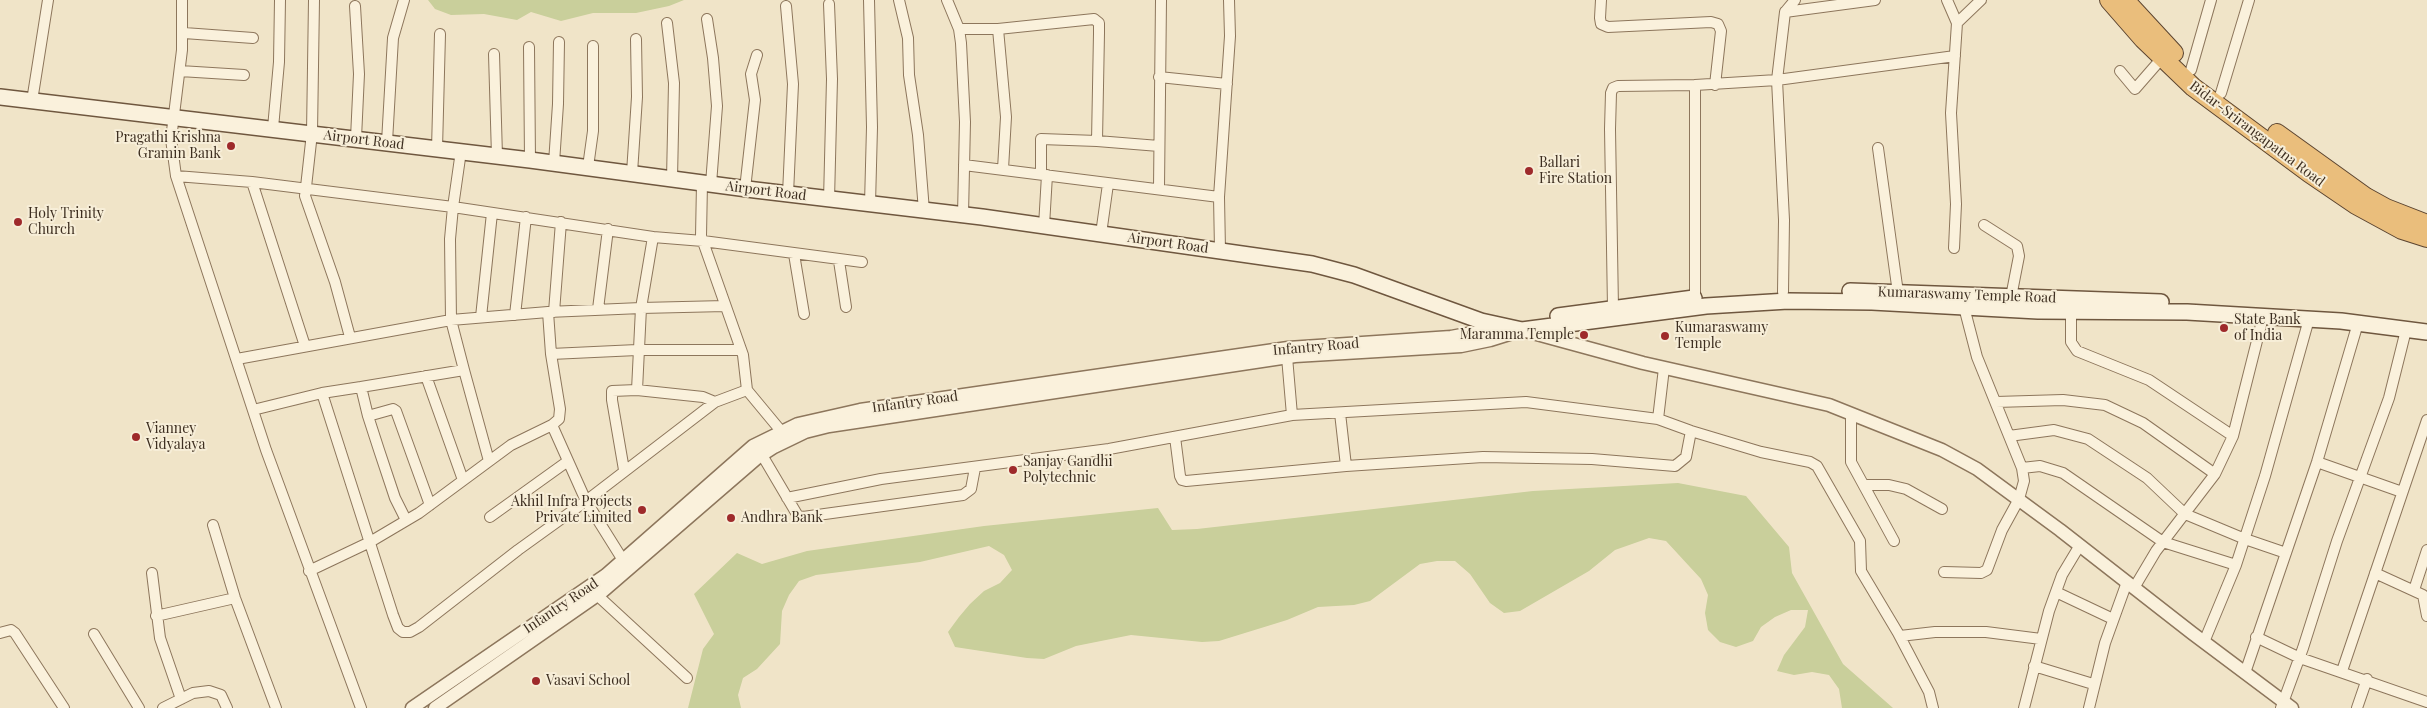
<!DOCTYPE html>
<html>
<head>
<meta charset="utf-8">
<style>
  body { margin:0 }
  canvas { display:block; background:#f0e4c8 }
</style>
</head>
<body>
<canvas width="2427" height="708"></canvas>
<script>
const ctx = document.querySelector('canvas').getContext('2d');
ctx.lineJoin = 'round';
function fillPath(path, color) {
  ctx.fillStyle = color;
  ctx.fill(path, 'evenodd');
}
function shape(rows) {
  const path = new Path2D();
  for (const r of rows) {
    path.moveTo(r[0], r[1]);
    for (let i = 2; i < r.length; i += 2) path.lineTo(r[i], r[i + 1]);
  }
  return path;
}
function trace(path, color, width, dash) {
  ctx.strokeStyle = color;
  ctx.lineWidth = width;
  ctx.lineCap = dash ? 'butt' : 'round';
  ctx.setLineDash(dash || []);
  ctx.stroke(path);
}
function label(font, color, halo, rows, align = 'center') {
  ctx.font = font + ' "Playfair Display",serif';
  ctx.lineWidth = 4;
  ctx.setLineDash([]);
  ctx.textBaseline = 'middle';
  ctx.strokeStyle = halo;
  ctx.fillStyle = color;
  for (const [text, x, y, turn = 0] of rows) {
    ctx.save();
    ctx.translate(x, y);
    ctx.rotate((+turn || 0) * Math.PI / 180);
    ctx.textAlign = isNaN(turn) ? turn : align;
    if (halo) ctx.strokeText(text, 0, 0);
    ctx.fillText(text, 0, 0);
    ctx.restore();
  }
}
const green = shape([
  [428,0,684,0,669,6,636,13,593,13,561,21,531,12,517,20,484,14,451,15,435,9],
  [1678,483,1746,496,1789,547,1792,573,1843,664,1893,708,1842,708,1839,689,1829,675,1812,672,1794,675,1777,671,1784,655,1805,627,1808,610,1791,610,1775,617,1761,627,1753,641,1736,647,1720,642,1708,630,1705,613,1708,595,1701,579,1666,541,1649,538,1615,550,1589,571,1520,611,1504,613,1490,603,1470,574,1455,561,1437,561,1420,564,1370,601,1354,605,1318,607,1287,620,1219,641,1202,642,1131,635,1076,646,1044,659,1027,658,955,647,948,632,959,617,970,604,984,591,1000,583,1012,570,1004,555,989,546,920,562,816,575,799,581,789,595,782,611,780,644,757,669,743,678,738,695,741,708,688,708,703,649,714,634,694,594,737,553,762,564,807,551,984,526,1158,508,1172,530,1197,529,1533,491]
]);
const minor = shape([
  [182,0,182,50,171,139,176,176,266,450,361,708],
  [314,0,312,133,305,196,335,282,350,337],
  [869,0,872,127,870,204],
  [899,0,908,38,909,75,918,135,924,211],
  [947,0,959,29,961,43,965,122,963,215],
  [1601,0,1600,18,1601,24,1608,27,1711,22,1718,24,1721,31,1715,85],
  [1947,0,1957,23,1951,113,1956,204,1954,248],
  [355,6,359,74,356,138],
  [786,6,793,84,788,194],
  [1785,12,1795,0],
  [707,19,713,58,717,106,711,184],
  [667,23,674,83,672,179],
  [1957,23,1981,0],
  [959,29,998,29],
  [184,33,253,38],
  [529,47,530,160],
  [494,54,497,156],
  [2191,70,2211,0],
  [180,71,244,75],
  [2120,71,2135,89,2162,58],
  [1159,77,1227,84],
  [2221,93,2249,0],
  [32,101,48,0],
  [273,128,279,62,280,0],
  [1097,141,1159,146],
  [387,142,393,38,404,0],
  [1878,148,1898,293],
  [437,149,440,34],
  [461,151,453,207,653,237,703,241,862,262],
  [554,163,558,104,559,42],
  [964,165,1219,197,1220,250],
  [588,167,593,131,593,46],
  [1003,169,1006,117,998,29,1094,19,1099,23,1099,33,1097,141,1041,139,1041,174],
  [632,173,637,97,636,39],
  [176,176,252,182,305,346],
  [252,182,453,207,450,239,451,320,464,370],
  [702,183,701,236,743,355,747,390],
  [1159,188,1161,0],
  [745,189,755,100,751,74,757,55],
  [1219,197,1230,36,1229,0],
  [829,200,832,79,829,4],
  [1984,225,2017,246,2019,256,2011,297],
  [1044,226,1047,175],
  [1101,234,1108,184],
  [794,254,804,314],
  [839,261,846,307],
  [1783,292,1784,220,1777,80,1955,56],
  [1695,298,1695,85,1777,80,1785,12,1875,0],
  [1613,308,1610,129,1611,93,1613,88,1618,86,1695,85],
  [598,309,608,229],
  [2071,311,2071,342,2077,351,2149,380,2233,436],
  [554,312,561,222],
  [515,315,526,217],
  [481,317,492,213],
  [551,354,637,350,741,350],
  [237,359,451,320,548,312],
  [426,376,463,480],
  [361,387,464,370,489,461],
  [637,390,641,308,725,306],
  [322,393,361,387,368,416,379,450,395,498,406,520],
  [1996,402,2063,400,2105,405,2143,423,2215,474,2156,551,2134,588],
  [253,410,322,393,393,615,398,628,403,632,410,632,419,627,518,550,586,501,626,565],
  [1340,413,1346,466],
  [1851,414,1851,462,1894,541],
  [1292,415,1526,402,1658,419,1664,368],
  [368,416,393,409,396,411,430,505],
  [1658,419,1691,431,1761,452,1810,462,1817,466,1860,541,1861,571,1898,633,1929,692,1933,708],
  [552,425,559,419,560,409,551,354,548,312,641,308,653,237],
  [2009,436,2054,430,2088,439,2147,478,2185,514,2245,539,2286,553],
  [1175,437,1180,476,1182,480,1186,481,1346,466,1483,457,1592,459,1675,466,1686,457,1691,431],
  [757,450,762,455,798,516,803,517,963,495,971,489,975,468],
  [2317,462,2402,492],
  [2022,468,2040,466,2063,473,2163,542,2236,565,2204,642],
  [624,470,612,400,612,391,637,390,703,397,715,402],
  [2215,474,2233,436,2263,317],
  [1865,485,1889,485,1906,489,1942,509],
  [787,498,881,479,1109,449,1292,415,1287,357],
  [490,517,568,461],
  [213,525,235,598,276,708],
  [2236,565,2265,476,2309,319],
  [309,571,370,542,419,513,511,445,552,425,586,501,715,402,747,390,781,431],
  [1944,572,1981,573,1987,570,2002,530,2019,499,2024,481,2022,468,1977,357,1964,307],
  [152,573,160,638,181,699],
  [2375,573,2423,595,2427,616],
  [2414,590,2427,550],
  [2056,592,2113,619],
  [597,595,687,678],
  [156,616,235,598],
  [0,633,11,630,15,633,64,708],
  [94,634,139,708],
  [1900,636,1935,632,1986,632,2041,639],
  [2256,637,2300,658,2427,702],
  [2034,666,2093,684],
  [2342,671,2427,420],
  [2245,673,2317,462,2358,323],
  [163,708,193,693,209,691,221,695,227,708],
  [2024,708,2049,611,2062,575,2080,545],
  [2089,708,2105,643,2127,582],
  [2281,708,2303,648,2337,541,2389,398,2406,330],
  [2357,708,2367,679]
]);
const tertiary = shape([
  [412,708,606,575,753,446,798,424,860,410,1288,348,1451,337,1504,327],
  [435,708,603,591,757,458,774,447,805,432,829,426,1295,356,1461,346,1490,340,1522,330,1643,363,1829,405,1942,450,1977,469,2060,530,2192,633,2292,708]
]);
const secondary = shape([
  [0,97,530,160,755,190,982,217,1312,264,1354,275,1481,321,1522,330,1706,306,1788,301,1872,302,2038,311,2187,312,2341,321,2427,332],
  [1850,291,2161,302],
  [1558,316,1694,298]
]);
const trunk = shape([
  [2109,0,2143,39,2193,87,2309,173,2356,205,2402,230,2427,238],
  [2125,0,2174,53],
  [2277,133,2366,197,2386,208,2427,224]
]);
const markers = [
  [231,146,5,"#9e2a2b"],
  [1529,171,5,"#9e2a2b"],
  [18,222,5,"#9e2a2b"],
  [2224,328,5,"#9e2a2b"],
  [1584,335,5,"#9e2a2b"],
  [1665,336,5,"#9e2a2b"],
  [136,437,5,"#9e2a2b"],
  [1013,470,5,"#9e2a2b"],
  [642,510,5,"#9e2a2b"],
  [731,518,5,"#9e2a2b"],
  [536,681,5,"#9e2a2b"]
];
const streetNames = [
  ["Bidar-Srirangapatna Road",2257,134,37],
  ["Airport Road",364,140,7],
  ["Airport Road",766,191,7],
  ["Airport Road",1168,243,8],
  ["Kumaraswamy Temple Road",1967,295,2],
  ["Infantry Road",1316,347,-5],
  ["Infantry Road",915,402,-8],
  ["Infantry Road",561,606,-34]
];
const poiNames = [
  ["Pragathi Krishna",221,138,"right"],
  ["Gramin Bank",221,154,"right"],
  ["Ballari",1539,163],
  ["Fire Station",1539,179],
  ["Holy Trinity",28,214],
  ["Church",28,230],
  ["State Bank",2234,320],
  ["of India",2234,336],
  ["Kumaraswamy",1675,328],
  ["Temple",1675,344],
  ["Maramma Temple",1574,335,"right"],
  ["Vianney",146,429],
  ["Vidyalaya",146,445],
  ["Sanjay Gandhi",1023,462],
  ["Polytechnic",1023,478],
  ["Akhil Infra Projects",632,502,"right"],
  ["Private Limited",632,518,"right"],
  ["Andhra Bank",741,518],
  ["Vasavi School",546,681]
];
fillPath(green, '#c9cf9b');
trace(minor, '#8d765c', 12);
trace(tertiary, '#8d765c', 15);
trace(secondary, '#6f573f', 18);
trace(trunk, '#5b4430', 20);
trace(minor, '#faf1dc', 10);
trace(tertiary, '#faf1dc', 12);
trace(secondary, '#faf1dc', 15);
trace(trunk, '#eabe7c', 18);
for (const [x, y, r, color] of markers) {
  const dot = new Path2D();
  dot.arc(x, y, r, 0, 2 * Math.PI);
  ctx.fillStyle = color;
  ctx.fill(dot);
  trace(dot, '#f7eed8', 2);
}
label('14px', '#3d2e20', '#f7eed8', streetNames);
label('14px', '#3d2e20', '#f7eed8', poiNames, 'left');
</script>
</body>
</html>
